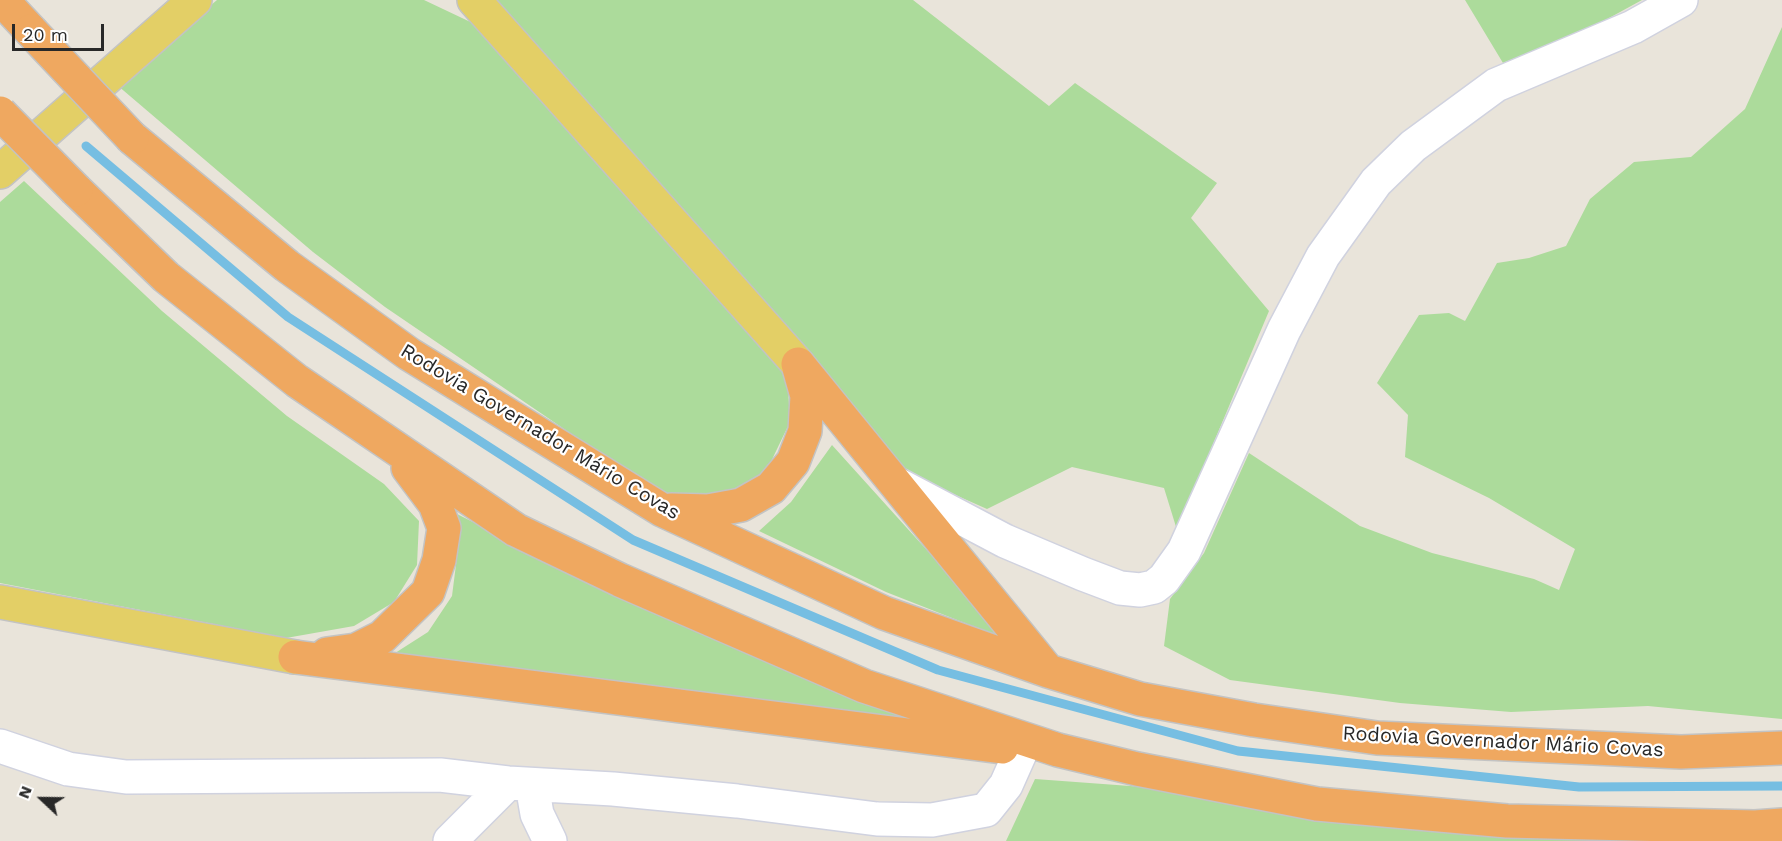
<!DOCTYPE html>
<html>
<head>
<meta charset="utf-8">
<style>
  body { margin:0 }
  #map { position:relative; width:1782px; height:841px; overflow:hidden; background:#e9e4da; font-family:"Work Sans",sans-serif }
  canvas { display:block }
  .north { position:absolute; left:12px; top:769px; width:60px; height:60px; -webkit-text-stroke:4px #fff; paint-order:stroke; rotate:292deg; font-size:16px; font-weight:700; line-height:24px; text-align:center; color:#282828 }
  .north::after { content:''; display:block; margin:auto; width:21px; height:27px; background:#282828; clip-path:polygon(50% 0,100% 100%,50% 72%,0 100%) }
  .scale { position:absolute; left:12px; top:24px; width:92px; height:27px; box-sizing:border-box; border:3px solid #282828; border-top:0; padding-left:8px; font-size:18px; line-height:21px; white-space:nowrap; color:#282828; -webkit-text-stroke:4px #fff; paint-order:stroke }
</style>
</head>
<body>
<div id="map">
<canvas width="1782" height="841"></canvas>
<div class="north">N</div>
<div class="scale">20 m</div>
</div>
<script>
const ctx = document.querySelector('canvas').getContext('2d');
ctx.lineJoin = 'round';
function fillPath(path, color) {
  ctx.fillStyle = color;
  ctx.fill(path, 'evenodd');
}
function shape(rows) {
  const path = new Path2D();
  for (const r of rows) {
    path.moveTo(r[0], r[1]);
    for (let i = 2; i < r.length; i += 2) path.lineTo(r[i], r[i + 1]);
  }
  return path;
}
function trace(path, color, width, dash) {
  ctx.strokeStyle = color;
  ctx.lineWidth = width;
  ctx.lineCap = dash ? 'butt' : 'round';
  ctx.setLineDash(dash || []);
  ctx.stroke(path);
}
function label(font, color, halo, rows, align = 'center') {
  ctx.font = font + ' "Work Sans",sans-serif';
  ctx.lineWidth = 4.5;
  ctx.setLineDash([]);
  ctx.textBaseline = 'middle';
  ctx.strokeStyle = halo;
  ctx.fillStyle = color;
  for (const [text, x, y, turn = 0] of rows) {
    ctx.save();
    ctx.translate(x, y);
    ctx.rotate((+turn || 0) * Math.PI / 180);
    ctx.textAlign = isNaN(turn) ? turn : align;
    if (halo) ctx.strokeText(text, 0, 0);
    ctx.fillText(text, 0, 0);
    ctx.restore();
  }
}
const green = shape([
  [217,0,424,0,481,27,787,371,790,422,766,472,729,493,664,497,385,307,313,252,117,85],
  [495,0,913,0,1049,106,1075,83,1217,183,1191,218,1269,311,1177,530,1164,488,1072,467,987,509,906,473],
  [1465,0,1642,0,1589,29,1503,63],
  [1782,27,1782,719,1648,706,1511,712,1400,703,1230,680,1164,646,1170,599,1204,553,1249,453,1360,526,1432,553,1534,579,1559,590,1575,549,1489,498,1405,457,1408,415,1377,383,1419,315,1449,313,1465,321,1497,263,1529,258,1566,246,1590,199,1634,162,1691,157,1745,109],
  [24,181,162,311,287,416,384,484,419,521,417,565,394,602,354,626,286,638,0,583,0,202],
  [832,445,1008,640,886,592,759,531,791,502],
  [457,514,644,608,944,727,392,655,428,632,452,596,458,549],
  [1035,779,1782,834,1782,841,1006,841]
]);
const stream = shape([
  [86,146,288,317,633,540,938,670,1238,751,1579,787,1782,786]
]);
const minor = shape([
  [897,484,1005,541,1083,574,1120,588,1140,590,1154,587,1164,579,1184,551,1284,330,1323,256,1376,182,1413,146,1496,85,1633,27,1681,0],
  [0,746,68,769,126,777,440,775,508,783,613,789,737,801,877,819,932,820,986,810,1006,785,1022,749],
  [532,785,537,814,550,841],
  [450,841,508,783]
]);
const major = shape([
  [474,0,798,364],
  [0,172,195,0],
  [0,602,295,657]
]);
const highway = shape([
  [2,0,31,31],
  [132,138,287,266,409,354,662,510,884,613,1048,671,1140,699,1254,720,1377,738,1681,752,1782,748],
  [76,190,166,277,297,381,516,530,620,580,864,686,1058,750,1137,769,1317,804,1507,821,1755,827,1782,825],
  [798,364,1048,671],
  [671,510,708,511,741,505,771,488,793,462,805,431,807,396,799,368],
  [327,654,356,650,382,637,428,592,439,560,444,528,435,504,408,468],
  [295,657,1002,747]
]);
const highwayBridge = shape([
  [31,31,132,138],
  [0,113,76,190]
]);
const streetNames = [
  ["Rodovia Governador Mário Covas",540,432,31],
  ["Rodovia Governador Mário Covas",1503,742,3]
];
fillPath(green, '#acdb9b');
trace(stream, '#76bee2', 9);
trace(minor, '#d0d2df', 36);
trace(major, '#c3c3c3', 36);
trace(highway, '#c3c3c3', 36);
trace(minor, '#fff', 33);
trace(major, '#e3cf66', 33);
trace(highway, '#efa860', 33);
trace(highwayBridge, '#c3c3c3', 36, []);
trace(highwayBridge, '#efa860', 33);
label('20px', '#282828', '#fff', streetNames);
</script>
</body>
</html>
